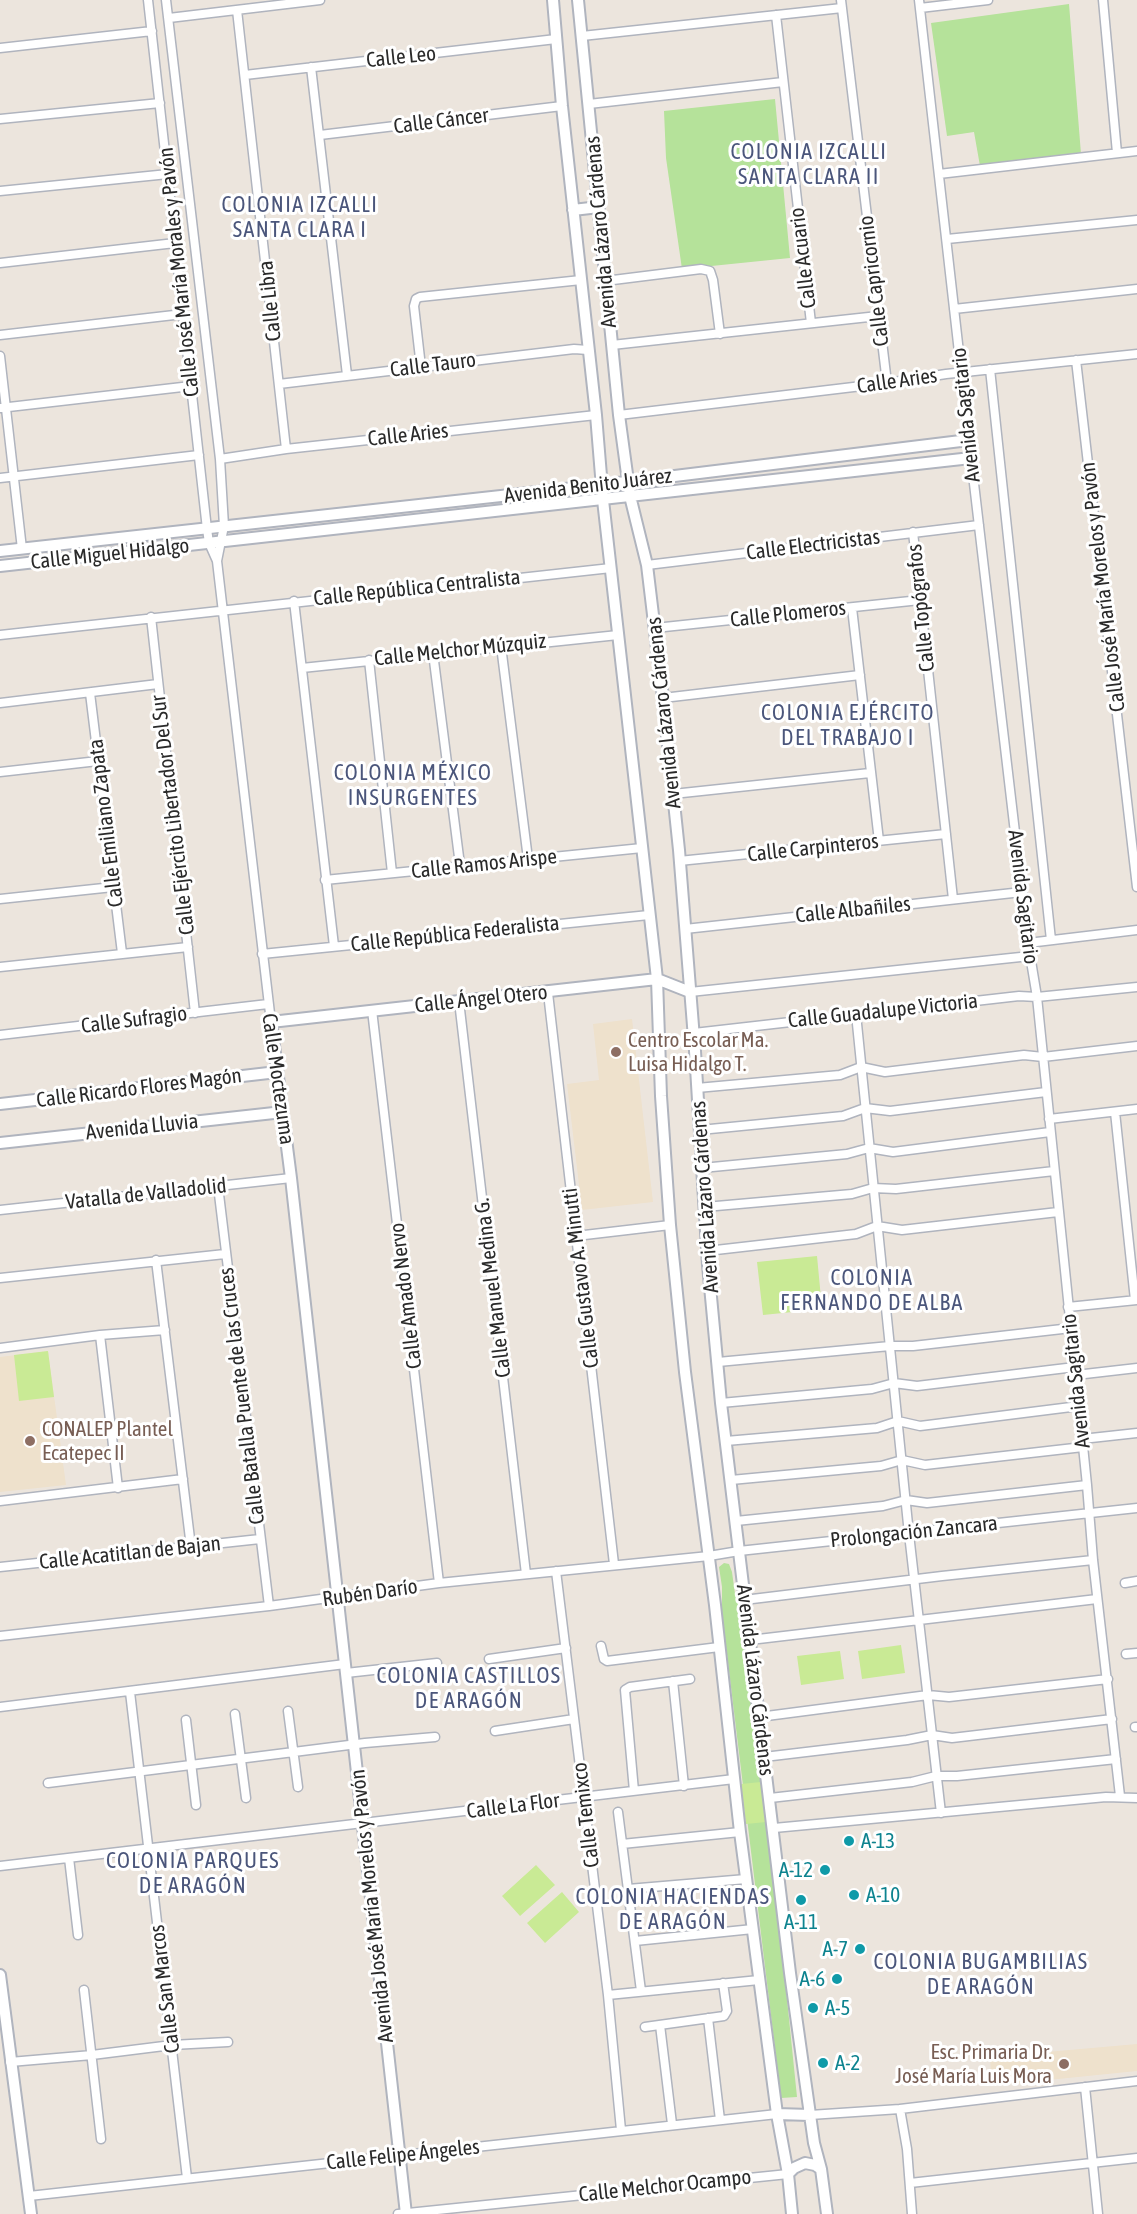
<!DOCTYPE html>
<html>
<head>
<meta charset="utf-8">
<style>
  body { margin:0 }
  canvas { display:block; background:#ece5dd }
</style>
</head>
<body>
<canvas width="1137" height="2214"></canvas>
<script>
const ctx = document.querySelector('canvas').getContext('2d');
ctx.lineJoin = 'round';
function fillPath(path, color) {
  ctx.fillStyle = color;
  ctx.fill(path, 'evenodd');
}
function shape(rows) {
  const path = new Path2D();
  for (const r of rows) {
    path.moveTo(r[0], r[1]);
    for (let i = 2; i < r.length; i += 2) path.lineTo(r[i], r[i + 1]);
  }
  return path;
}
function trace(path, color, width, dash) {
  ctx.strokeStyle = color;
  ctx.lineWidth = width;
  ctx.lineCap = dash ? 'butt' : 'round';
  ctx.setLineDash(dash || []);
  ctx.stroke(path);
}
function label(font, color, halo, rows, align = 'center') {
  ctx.font = font + ' "Asap Condensed",sans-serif';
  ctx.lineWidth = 6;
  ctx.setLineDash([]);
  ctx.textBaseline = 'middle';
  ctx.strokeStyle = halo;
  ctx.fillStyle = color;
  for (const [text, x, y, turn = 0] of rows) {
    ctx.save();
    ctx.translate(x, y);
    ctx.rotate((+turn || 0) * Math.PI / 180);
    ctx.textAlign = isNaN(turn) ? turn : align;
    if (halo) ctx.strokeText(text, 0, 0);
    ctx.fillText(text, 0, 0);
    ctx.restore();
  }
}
const education = shape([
  [632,1019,653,1202,582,1210,567,1084,599,1080,593,1024],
  [48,1351,66,1485,0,1492,0,1357],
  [1137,2044,1137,2071,999,2085,991,2075,990,2057]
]);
const green = shape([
  [1069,4,1081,154,980,166,974,132,947,136,931,23],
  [775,99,790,258,682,269,666,158,664,111],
  [724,1563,729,1564,732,1572,735,1594,742,1616,779,1921,797,2097,781,2098,722,1613,722,1587,719,1567]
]);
const pitch = shape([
  [817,1256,822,1309,763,1315,757,1262],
  [48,1351,54,1397,19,1401,14,1355],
  [901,1645,905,1673,862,1679,858,1651],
  [840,1651,844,1679,801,1685,797,1656],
  [761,1782,766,1822,746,1824,741,1784],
  [536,1865,555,1885,520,1916,502,1896],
  [562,1892,579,1912,545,1943,527,1923]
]);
const street = shape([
  [148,0,207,529,209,543,217,561,271,1022],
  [166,0,220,459,224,526,217,561],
  [841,0,887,383],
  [919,0,971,458,1028,943,1037,997,1087,1485,1093,1560,1120,1796],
  [1103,0,1117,153],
  [920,8,988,0],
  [237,10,286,449],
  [776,15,811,323],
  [169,18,320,0],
  [582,36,842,8],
  [0,48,152,31],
  [311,67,347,375],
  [245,75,556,39],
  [589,104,783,82],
  [0,119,160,103],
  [320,135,562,106],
  [939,174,1137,151],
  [0,191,168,174],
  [947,239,1137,220],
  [0,263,175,243],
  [605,281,701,269,710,271,713,280,720,334],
  [954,309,1137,289],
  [0,335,183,314],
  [612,345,878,316],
  [0,356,22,549],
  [1076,360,1137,887],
  [421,367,414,306,416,299,420,297,581,280],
  [990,369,1051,940],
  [279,384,574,349,588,350],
  [0,408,191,386],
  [619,415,887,383,946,374,1137,354],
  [220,459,286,449,596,415],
  [0,478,199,455],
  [913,532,953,899],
  [647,565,979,525],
  [294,601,334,946],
  [852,608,879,841],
  [151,617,195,1013],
  [655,628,920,600],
  [0,635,611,568],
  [501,646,528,859],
  [433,653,460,865],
  [369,660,392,873],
  [302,668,618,635],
  [90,693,122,953],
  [663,698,860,675],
  [0,703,158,684],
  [0,772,98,761],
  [673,794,870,773],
  [679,861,946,834],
  [325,880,642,848],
  [0,899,113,887],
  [685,929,1022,892],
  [1028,943,1137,930],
  [262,954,649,915],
  [0,967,188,947],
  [690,992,1030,956],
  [548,993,614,1564],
  [459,1001,526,1574],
  [372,1010,439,1583],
  [856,1014,909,1534,941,1813],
  [694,1033,1019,996,1037,997,1137,987],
  [0,1035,268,1004],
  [697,1088,840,1075,861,1067,885,1072,1024,1055,1043,1057,1137,1046],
  [1115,1112,1135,1300],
  [1049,1119,1137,1109],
  [700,1130,843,1116,865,1108,890,1111,1046,1092],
  [702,1168,847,1154,869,1148,893,1152,1050,1132],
  [218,1186,269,1606],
  [705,1207,852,1194,873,1188,896,1189,1054,1171],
  [0,1210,291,1178],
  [576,1236,670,1225],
  [707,1251,856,1234,877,1226,902,1230,1058,1212],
  [156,1260,191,1547],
  [0,1278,225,1254],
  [1068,1307,1137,1300],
  [100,1335,118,1488],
  [0,1348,100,1335,165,1330],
  [718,1362,890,1346,913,1346,1071,1328],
  [1076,1375,1137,1368],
  [721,1403,872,1389,894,1383,917,1386,1075,1367],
  [1082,1439,1137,1433],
  [726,1441,877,1428,898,1421,920,1426,1079,1406],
  [731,1480,881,1466,902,1460,925,1465,1083,1447],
  [0,1501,183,1479],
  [736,1521,883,1506,906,1500,927,1503,1087,1485],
  [0,1567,260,1539],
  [556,1571,608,1995,621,2130],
  [1125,1583,1137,1581],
  [744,1600,942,1576,1093,1560],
  [0,1636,269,1606,439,1583,709,1556,739,1551,1137,1508],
  [750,1640,1097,1599],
  [601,1646,604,1659,607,1661,719,1647],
  [1126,1654,1137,1653],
  [489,1659,566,1648],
  [346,1673,437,1663],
  [673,1681,684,1786],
  [130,1692,187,2178],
  [0,1707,345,1664],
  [288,1711,298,1787],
  [235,1714,246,1798],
  [759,1717,928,1695,949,1697,1108,1679],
  [186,1720,196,1805],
  [1135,1727,1137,1727],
  [495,1731,574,1719],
  [764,1757,907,1740,932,1735,952,1738,1112,1719],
  [48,1783,365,1743,435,1737],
  [634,1791,625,1690,630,1687,690,1679],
  [770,1798,912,1782,936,1776,957,1776,1116,1759],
  [618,1812,641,1991],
  [774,1828,1106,1797,1137,1798],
  [622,1844,740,1832],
  [69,1858,78,1935],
  [0,1866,734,1779],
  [628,1889,746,1879],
  [635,1941,753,1929],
  [84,1990,101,2139],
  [608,1995,759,1980],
  [708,2018,720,2120],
  [660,2025,672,2124],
  [645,2027,724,2016,727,2011,723,1983],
  [10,2062,92,2055,172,2045,228,2042],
  [1085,2087,1098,2214],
  [900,2109,907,2149,912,2214],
  [810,2115,900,2109,1137,2081],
  [910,2183,1137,2158],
  [29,2196,777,2114],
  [398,2214,788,2174]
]);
const secondary = shape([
  [553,0,562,106,596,415,603,500,657,979,661,1096,670,1225,685,1372,715,1605,740,1832,777,2114,788,2174,792,2214],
  [578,0,619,415,630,496,647,565,663,698,679,850,695,1051,708,1265,721,1403,790,1973,814,2143,821,2169,827,2214],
  [573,210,599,207],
  [0,551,601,485,969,440],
  [0,566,971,458],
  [0,1104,277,1072],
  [0,1143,283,1112],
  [0,1975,31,2214],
  [777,2114,810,2115],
  [788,2174,794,2168,805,2163,815,2165,821,2169],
  [406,2214,291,1178,271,1022,657,979,690,992]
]);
const markers = [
  [616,1052,6,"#8d6e63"],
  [30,1441,6,"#8d6e63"],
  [849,1841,6,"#0f9aa8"],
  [825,1870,6,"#0f9aa8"],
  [854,1895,6,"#0f9aa8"],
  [801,1900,6,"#0f9aa8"],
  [860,1949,6,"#0f9aa8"],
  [837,1979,6,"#0f9aa8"],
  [813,2008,6,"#0f9aa8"],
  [823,2063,6,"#0f9aa8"],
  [1064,2064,6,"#8d6e63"]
];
const streetNames = [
  ["Calle Leo",401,57,-6],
  ["Calle Cáncer",441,121,-7],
  ["Avenida Lázaro Cárdenas",601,232,-95],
  ["Calle Acuario",803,258,-97],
  ["Calle José María Morales y Pavón",179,272,-96],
  ["Calle Capricornio",874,281,-97],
  ["Calle Libra",270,301,-96],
  ["Calle Tauro",433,365,-7],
  ["Calle Aries",897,381,-8],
  ["Avenida Sagitario",966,415,-96],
  ["Calle Aries",408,435,-6],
  ["Avenida Benito Juárez",588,486,-7],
  ["Calle Electricistas",813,545,-7],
  ["Calle Miguel Hidalgo",110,554,-6],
  ["Calle José María Morelos y Pavón",1103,587,-97],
  ["Calle República Centralista",417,588,-6],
  ["Calle Topógrafos",921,608,-96],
  ["Calle Plomeros",788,614,-6],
  ["Calle Melchor Múzquiz",460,650,-6],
  ["Avenida Lázaro Cárdenas",664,713,-96],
  ["Calle Ejército Libertador Del Sur",173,815,-97],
  ["Calle Emiliano Zapata",106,823,-97],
  ["Calle Carpinteros",813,848,-6],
  ["Calle Ramos Arispe",484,864,-6],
  ["Avenida Sagitario",1023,897,83],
  ["Calle Albañiles",853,910,-6],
  ["Calle República Federalista",455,934,-6],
  ["Calle Ángel Otero",481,999,-6],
  ["Calle Guadalupe Victoria",883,1011,-6],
  ["Calle Sufragio",134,1020,-7],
  ["Calle Moctezuma",278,1079,82],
  ["Calle Ricardo Flores Magón",139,1088,-7],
  ["Avenida Lluvia",142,1127,-6],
  ["Vatalla de Valladolid",146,1194,-6],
  ["Avenida Lázaro Cárdenas",705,1197,-94],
  ["Calle Gustavo A. Minutti",581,1278,-97],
  ["Calle Manuel Medina G.",493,1288,-97],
  ["Calle Amado Nervo",406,1296,-97],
  ["Avenida Sagitario",1076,1381,-96],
  ["Calle Batalla Puente de las Cruces",242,1396,-97],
  ["Prolongación Zancara",914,1532,-6],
  ["Calle Acatitlan de Bajan",130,1553,-6],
  ["Rubén Darío",370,1593,-8],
  ["Avenida Lázaro Cárdenas",755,1680,83],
  ["Calle La Flor",513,1806,-7],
  ["Calle Temixco",586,1815,-97],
  ["Avenida José María Morelos y Pavón",372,1906,-96],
  ["Calle San Marcos",165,1989,-97],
  ["Calle Felipe Ángeles",403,2155,-6],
  ["Calle Melchor Ocampo",665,2186,-6]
];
const educationNames = [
  ["Centro Escolar Ma.",628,1040],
  ["Luisa Hidalgo T.",628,1064],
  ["CONALEP Plantel",42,1429],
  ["Ecatepec II",42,1453],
  ["Esc. Primaria Dr.",1052,2052,"right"],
  ["José María Luis Mora",1052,2076,"right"]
];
const cultureNames = [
  ["A-13",861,1841],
  ["A-12",813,1870,"right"],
  ["A-10",866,1895],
  ["A-11",801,1922,"center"],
  ["A-7",848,1949,"right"],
  ["A-6",825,1979,"right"],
  ["A-5",825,2008],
  ["A-2",835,2063]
];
const neighbourhoodNames = [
  ["COLONIA IZCALLI",809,152],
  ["SANTA CLARA II",809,177],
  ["COLONIA IZCALLI",300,205],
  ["SANTA CLARA I",300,230],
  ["COLONIA EJÉRCITO",848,713],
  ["DEL TRABAJO I",848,738],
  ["COLONIA MÉXICO",413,773],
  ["INSURGENTES",413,798],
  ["COLONIA",872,1278],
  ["FERNANDO DE ALBA",872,1303],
  ["COLONIA CASTILLOS",469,1676],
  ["DE ARAGÓN",469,1701],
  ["COLONIA PARQUES",193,1861],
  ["DE ARAGÓN",193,1886],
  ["COLONIA HACIENDAS",673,1897],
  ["DE ARAGÓN",673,1922],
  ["COLONIA BUGAMBILIAS",981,1962],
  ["DE ARAGÓN",981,1987]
];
fillPath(education, '#eee1cc');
fillPath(green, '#b5e29a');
fillPath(pitch, '#c9ea95');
trace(street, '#b0b4be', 11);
trace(secondary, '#b0b4be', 14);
trace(street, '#fff', 8);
trace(secondary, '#fff', 10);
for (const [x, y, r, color] of markers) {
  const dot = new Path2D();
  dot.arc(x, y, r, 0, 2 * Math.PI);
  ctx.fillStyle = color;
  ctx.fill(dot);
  trace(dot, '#fff', 2);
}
label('21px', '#2a2a2a', '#fff', streetNames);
label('21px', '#785e54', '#fff', educationNames, 'left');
label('21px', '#0d838f', '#fff', cultureNames, 'left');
ctx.letterSpacing = '1.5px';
label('22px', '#4b567b', '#fff', neighbourhoodNames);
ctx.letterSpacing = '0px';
</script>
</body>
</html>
